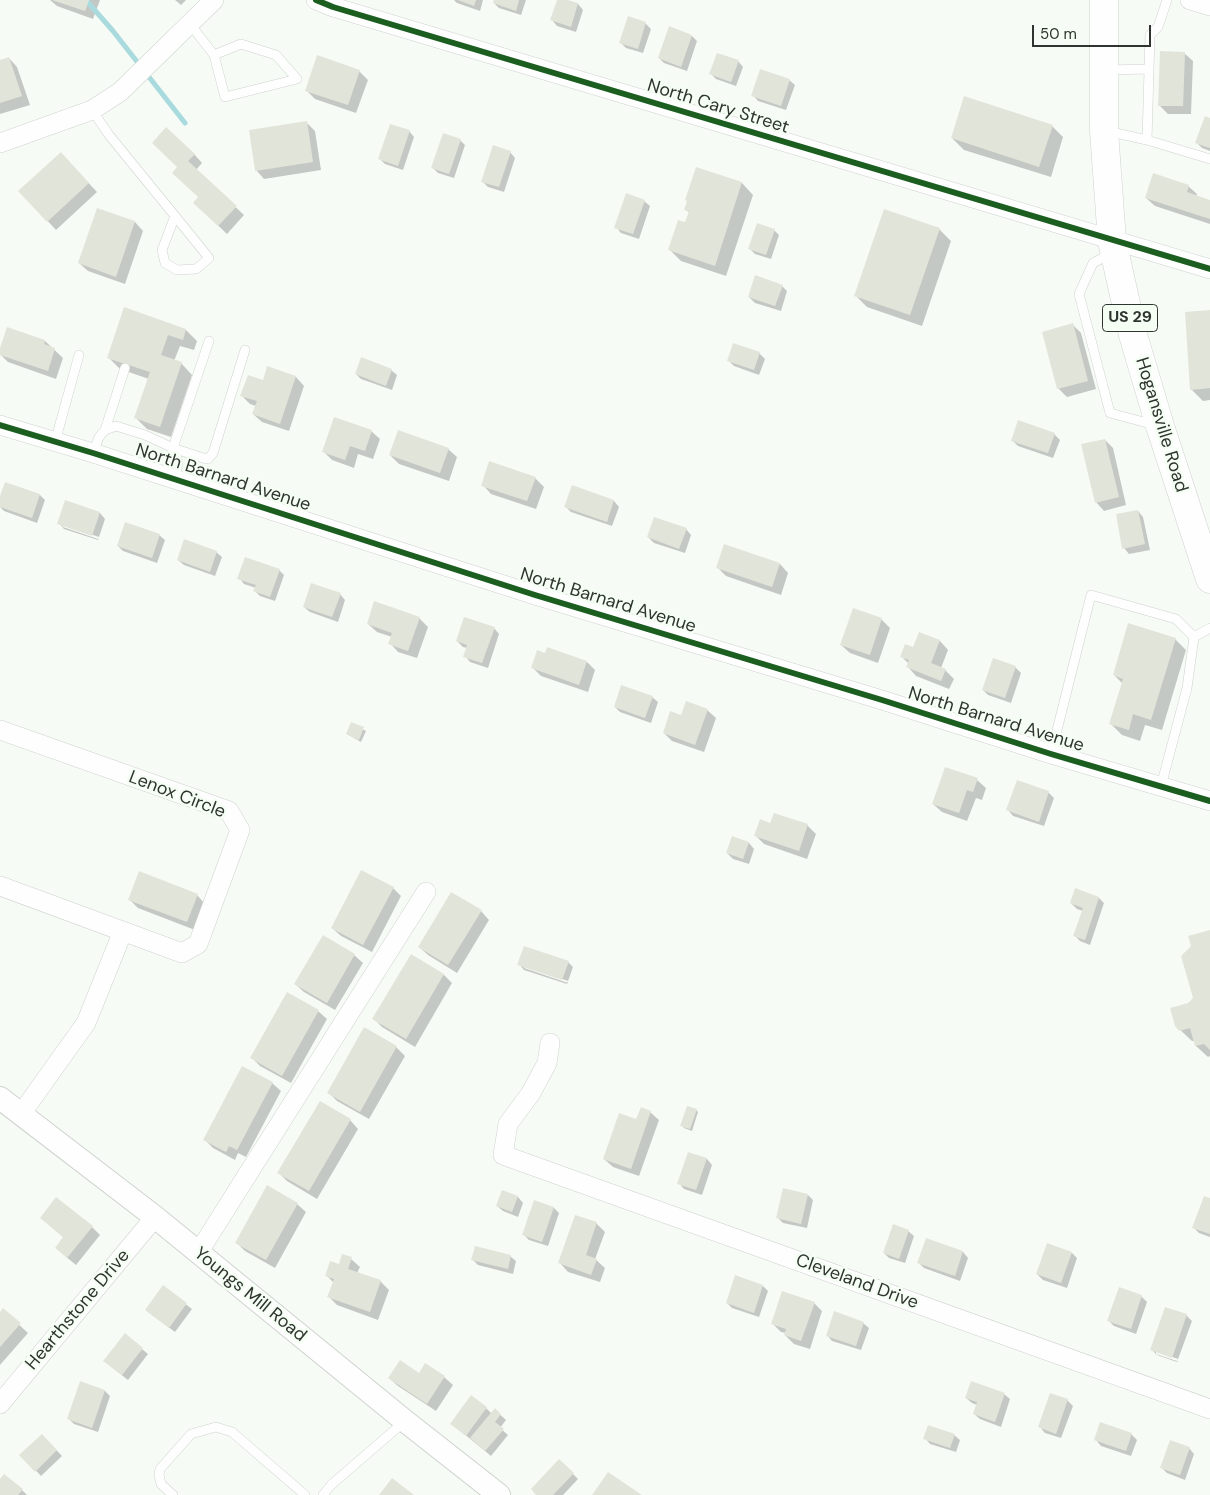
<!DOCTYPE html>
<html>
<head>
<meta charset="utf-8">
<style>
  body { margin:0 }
  #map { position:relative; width:1210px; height:1495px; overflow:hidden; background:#f6fbf6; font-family:"DM Sans",sans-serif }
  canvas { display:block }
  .scale { position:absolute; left:1032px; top:25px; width:119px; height:22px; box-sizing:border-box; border:2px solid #303430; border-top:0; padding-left:6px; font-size:15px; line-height:18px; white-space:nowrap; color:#303430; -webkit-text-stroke:4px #f4fef3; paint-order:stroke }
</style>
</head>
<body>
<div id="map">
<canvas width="1210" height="1495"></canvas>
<div class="scale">50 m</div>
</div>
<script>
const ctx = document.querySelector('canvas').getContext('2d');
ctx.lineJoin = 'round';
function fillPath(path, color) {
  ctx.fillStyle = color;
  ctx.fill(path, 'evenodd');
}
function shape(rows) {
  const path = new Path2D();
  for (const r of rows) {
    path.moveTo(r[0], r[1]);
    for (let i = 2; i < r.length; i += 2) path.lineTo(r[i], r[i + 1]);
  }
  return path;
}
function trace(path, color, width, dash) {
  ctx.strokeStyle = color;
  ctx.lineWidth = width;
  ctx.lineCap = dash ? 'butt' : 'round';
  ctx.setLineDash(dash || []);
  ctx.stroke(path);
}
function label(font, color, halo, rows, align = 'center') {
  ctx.font = font + ' "DM Sans",sans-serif';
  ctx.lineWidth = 5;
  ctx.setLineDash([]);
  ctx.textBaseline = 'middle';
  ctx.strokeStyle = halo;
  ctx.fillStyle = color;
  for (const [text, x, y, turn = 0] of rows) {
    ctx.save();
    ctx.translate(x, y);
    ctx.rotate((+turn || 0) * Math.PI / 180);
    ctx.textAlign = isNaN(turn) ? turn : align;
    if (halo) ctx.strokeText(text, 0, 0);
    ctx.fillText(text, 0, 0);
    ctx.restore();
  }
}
const shadow = shape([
  [50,0,100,0,93,19,57,6],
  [175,0,186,0,181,5],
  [454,0,483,0,480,11,457,3],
  [495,0,526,0,521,15,499,8,494,3],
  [558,0,564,0,578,4,583,10,576,32,557,26,552,20],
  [629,18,646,24,651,29,643,53,626,48,620,42],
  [692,36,697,41,687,71,664,63,659,58],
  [1184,53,1193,61,1191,114,1168,114,1159,105],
  [9,58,17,67,30,105,0,114,0,61],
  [738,61,743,67,736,86,716,79,711,74],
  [359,71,368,80,356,113,315,99,306,90],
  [789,80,795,85,786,110,758,101,753,95],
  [1210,119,1210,151,1202,148,1197,143],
  [307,123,315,131,321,170,264,179,256,170],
  [1052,126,1063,137,1051,177,964,150,952,138],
  [409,131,414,137,403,170,385,164,379,158],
  [460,140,465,145,454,178,438,173,433,168],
  [510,152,515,158,504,192,488,187,482,181],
  [194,154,202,163,196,170,244,215,227,234,203,211,199,197,174,173],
  [69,162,97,192,56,230,20,191],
  [697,169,742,183,753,195,726,276,681,261,670,250,686,224,690,213,686,210],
  [1188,186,1197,194,1196,197,1210,201,1210,224,1155,206,1146,198],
  [644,201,650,206,639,239,621,233,616,227],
  [135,222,143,231,125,284,88,271,79,263],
  [939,229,951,241,922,326,867,307,856,296],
  [774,230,779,235,771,259,755,254,749,248],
  [782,286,787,291,781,311,755,303,749,297],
  [125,309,186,330,197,341,194,350,180,346,174,361,181,363,192,375,171,437,147,429,136,418,149,379,120,369,108,357],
  [1210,311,1210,400,1203,401,1191,389],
  [1073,325,1081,333,1096,389,1067,397,1058,388],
  [45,341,63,358,56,379,8,362,0,354,0,352],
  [759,353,765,359,759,375,734,366,729,361],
  [268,368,296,377,304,386,289,431,262,422,253,414,256,406,250,404,242,396,263,382],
  [391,370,397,375,392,390,361,379,356,374],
  [371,431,380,439,373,459,358,454,354,468,332,460,324,452],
  [1054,434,1060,440,1053,458,1018,446,1012,440],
  [1105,440,1113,448,1126,505,1104,511,1096,502],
  [448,449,457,457,449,481,399,464,390,455],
  [535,478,544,487,536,509,491,494,483,485],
  [572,487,614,501,619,507,612,526,571,512,566,507],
  [40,495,45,500,37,523,4,511,0,507,0,500],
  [1138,511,1143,517,1150,550,1129,554,1124,548],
  [100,513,105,519,98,540,64,529,59,523],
  [63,525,99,537,98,539,63,527],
  [686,529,691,535,685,553,654,543,648,537],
  [159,535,165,540,157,563,123,551,118,546],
  [216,552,222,557,215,576,184,565,178,560],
  [780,564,788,573,781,595,726,576,718,568],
  [279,570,284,575,275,601,260,596,255,591,256,588,244,584,239,578],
  [340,594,345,600,338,622,310,612,304,607],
  [854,610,882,620,890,628,878,663,850,653,841,645],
  [419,618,428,627,417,658,398,652,390,643,392,637,377,632,368,624],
  [494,628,499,634,488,668,470,662,465,656,467,648,463,647,457,641],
  [920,634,940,641,948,650,941,668,945,670,954,679,949,689,916,676,908,667,909,664,901,656,914,649],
  [1175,639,1186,650,1162,730,1145,725,1140,741,1122,735,1111,724,1123,684,1114,675],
  [548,648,587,662,595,670,588,692,541,676,533,668,546,654],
  [1015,667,1021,673,1011,703,988,695,983,690],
  [652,697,658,702,651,723,620,712,615,707],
  [707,710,716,718,704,752,672,741,664,733,682,716],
  [351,723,366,731,361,742,347,734],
  [977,780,986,788,982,800,976,798,967,821,942,812,933,804],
  [1018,782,1049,793,1054,798,1044,826,1013,816,1008,810],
  [771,824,807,825,816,834,807,859,764,844,756,836],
  [733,838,749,843,754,849,749,864,733,859,727,853],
  [393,888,401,896,372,952,341,936,332,928],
  [1076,890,1099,898,1104,903,1090,945,1080,941,1075,936,1083,911,1077,909,1071,903],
  [197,895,205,904,195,930,138,908,129,899],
  [481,911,489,920,457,973,428,955,419,947],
  [1210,931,1210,1056,1208,1057,1196,1046,1195,1041,1192,1041,1176,1026,1189,1004,1195,998],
  [354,955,363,963,335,1010,304,992,295,984],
  [411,956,444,975,452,983,415,1047,382,1027,374,1019],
  [568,962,573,967,567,984,524,970,519,964],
  [524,965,568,981,568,983,524,968],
  [318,1011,327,1019,291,1083,260,1066,252,1058],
  [396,1047,405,1056,369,1119,337,1101,329,1093],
  [272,1083,281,1091,246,1157,238,1153,235,1160,213,1148,205,1140],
  [696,1110,698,1112,692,1131,684,1128,682,1125],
  [650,1112,659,1120,639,1176,613,1167,604,1159,637,1121],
  [350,1120,358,1129,317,1199,287,1181,279,1173],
  [689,1153,707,1159,712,1165,702,1195,684,1189,679,1183],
  [502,1191,518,1197,523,1203,518,1217,503,1211,497,1206],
  [808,1195,813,1200,807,1228,783,1223,777,1217],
  [1210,1199,1210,1237,1199,1233,1194,1228],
  [535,1201,554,1208,559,1213,548,1246,529,1240,523,1234],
  [297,1204,306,1212,275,1268,245,1251,236,1242],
  [42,1218,92,1227,100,1235,76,1265,65,1256,64,1238],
  [596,1223,605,1232,595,1259,605,1268,600,1282,568,1272,560,1263],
  [908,1231,914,1236,905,1263,889,1258,884,1253],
  [926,1240,963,1252,968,1258,960,1281,924,1268,919,1263],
  [1072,1253,1077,1258,1067,1288,1043,1280,1037,1274],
  [510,1256,516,1261,513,1274,478,1265,473,1260],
  [351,1259,360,1267,357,1273,380,1281,389,1290,378,1320,337,1305,329,1297,334,1283,326,1275],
  [763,1286,768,1291,759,1317,732,1308,727,1303],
  [163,1287,192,1309,175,1332,152,1315],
  [1141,1296,1147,1302,1136,1334,1114,1326,1109,1321],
  [814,1303,822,1311,810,1349,794,1344,785,1335,786,1333,781,1332,772,1323],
  [3,1310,28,1333,0,1365,0,1314],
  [1186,1315,1192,1321,1177,1362,1157,1355,1152,1350],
  [1156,1351,1178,1359,1177,1361,1156,1354],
  [863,1323,869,1328,861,1350,832,1341,827,1335],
  [125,1335,148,1354,128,1380,110,1366],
  [420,1374,444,1377,453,1385,436,1411,398,1386,389,1378],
  [81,1383,105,1391,110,1396,98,1432,74,1424,68,1418],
  [1004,1394,1010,1399,1001,1427,980,1419,974,1414,977,1405,972,1403,966,1398],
  [1067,1400,1073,1406,1061,1438,1045,1433,1040,1427],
  [486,1408,492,1414,495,1410,506,1420,500,1428,508,1435,491,1456,452,1424],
  [1131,1434,1137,1440,1131,1456,1101,1446,1096,1440],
  [42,1435,62,1456,41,1476,21,1455],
  [954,1435,960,1440,956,1452,930,1444,925,1438],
  [1189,1448,1194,1454,1185,1480,1167,1473,1162,1468],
  [559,1460,578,1479,563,1495,538,1495],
  [4,1476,22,1490,27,1495,0,1495,0,1481]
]);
const stream = shape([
  [86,0,113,31,185,123]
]);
const building = shape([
  [52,0,89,0,85,11],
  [458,0,476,0,474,6],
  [494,0,519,0,516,11,493,3],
  [557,0,568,0,578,3,571,27,550,20],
  [628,16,646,22,638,49,619,43],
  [669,26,692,35,681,67,658,58],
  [1160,51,1185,52,1183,106,1158,106],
  [717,53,739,60,731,82,709,74],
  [317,55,360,70,348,105,305,91],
  [9,57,22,96,0,103,0,60],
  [760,69,790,79,781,106,751,96],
  [964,96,1053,125,1039,167,951,138],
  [1205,116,1210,118,1210,148,1195,143],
  [307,121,313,162,255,171,249,130],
  [390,124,410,130,398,166,378,159],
  [166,127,195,154,188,161,237,206,218,226,193,203,198,197,172,173,177,167,152,143],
  [443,133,461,139,449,174,431,168],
  [493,145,511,151,499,187,481,182],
  [61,152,89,183,47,222,18,191],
  [696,167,742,182,715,266,668,250,678,220,685,222,689,211,684,210,687,201,685,200],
  [1153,173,1189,185,1187,192,1210,200,1210,219,1145,198],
  [626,193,645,200,633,234,614,228],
  [97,208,135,221,116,277,78,263],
  [884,209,940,228,910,315,854,296],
  [757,223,775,229,766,255,748,249],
  [755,275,783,285,775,306,748,297],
  [124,307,186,329,183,340,168,335,161,355,182,362,160,427,134,418,150,372,107,358],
  [1210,310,1210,388,1190,390,1185,312],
  [1073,323,1088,381,1057,389,1042,332],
  [7,327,45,340,44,344,55,348,48,371,0,355,0,348],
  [733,343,760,352,754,370,727,361],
  [361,357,392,369,386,386,355,374],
  [267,366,296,376,280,424,252,414,257,401,240,396,248,375,263,380],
  [334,417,372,430,365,451,350,446,345,460,322,452],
  [1018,420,1055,433,1048,453,1011,441],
  [398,430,449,448,440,473,389,455],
  [1105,439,1119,497,1095,503,1081,444],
  [489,461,536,477,527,501,481,486],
  [5,482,40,494,32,518,0,507,0,496],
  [572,485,614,500,607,522,564,507],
  [65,500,100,512,92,536,57,524],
  [1138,510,1145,544,1122,549,1116,514],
  [654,517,687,528,679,549,647,537],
  [125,522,160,534,152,558,117,546],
  [184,539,217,551,210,572,177,560],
  [724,544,780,563,772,587,716,568],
  [245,557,280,569,270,597,253,591,256,585,237,579],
  [311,583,341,593,332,617,303,607],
  [374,601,420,617,408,651,388,644,392,633,367,624],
  [853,608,882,618,870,655,840,645],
  [464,617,495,627,482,663,463,657,467,645,456,641],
  [1128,623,1176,638,1151,720,1133,714,1129,730,1109,724,1123,679,1113,675],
  [919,632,940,640,931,663,946,669,941,681,906,667,909,660,900,657,905,644,913,647],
  [547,647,587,661,579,685,531,668,537,650,545,653],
  [993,658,1016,666,1005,698,982,690],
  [621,685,653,696,645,718,614,707],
  [686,701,708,709,695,745,663,733,670,711,681,715],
  [351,722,364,727,359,740,346,734],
  [945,767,978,778,973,792,967,790,959,813,932,804],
  [1017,780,1049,791,1039,822,1006,810],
  [774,813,808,824,799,851,754,836,760,819,770,823],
  [732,836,749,842,743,859,726,853],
  [361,870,394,887,363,945,331,928],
  [139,871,198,894,187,922,128,900],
  [1075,888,1099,897,1085,940,1073,936,1083,908,1070,903],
  [451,892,482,910,448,965,418,947],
  [1210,930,1210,1050,1204,1044,1195,1046,1190,1028,1179,1031,1175,1026,1170,1008,1188,1003,1193,998,1181,956,1191,946,1188,936],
  [323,935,355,954,327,1003,294,984],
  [524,946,569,961,562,980,517,965],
  [411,954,444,974,406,1039,372,1019],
  [287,992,319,1010,282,1076,250,1058],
  [364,1027,397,1046,360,1112,327,1093],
  [242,1066,273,1082,237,1150,229,1146,226,1152,203,1140],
  [320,1101,351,1119,309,1191,277,1173],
  [687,1106,697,1109,690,1129,680,1126],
  [641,1107,651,1111,631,1169,603,1159,619,1113,636,1119],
  [688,1152,707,1158,696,1190,677,1184],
  [267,1185,298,1203,266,1260,235,1243],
  [783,1188,808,1194,801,1224,776,1218],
  [502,1190,518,1196,512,1212,496,1206],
  [1204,1196,1210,1198,1210,1234,1192,1228],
  [56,1197,93,1226,67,1258,55,1248,63,1237,40,1218],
  [534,1200,554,1207,542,1242,522,1235],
  [575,1215,597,1222,586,1255,597,1259,591,1275,558,1263],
  [893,1224,909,1230,899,1259,883,1253],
  [926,1238,963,1251,955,1276,917,1263],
  [1047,1243,1072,1252,1061,1283,1036,1274],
  [475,1246,511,1255,508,1269,471,1260],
  [342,1254,352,1257,348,1269,381,1280,370,1312,327,1297,334,1279,325,1276,330,1261,339,1264],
  [735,1275,763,1285,754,1313,726,1303],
  [163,1285,187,1303,169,1328,145,1310],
  [1119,1287,1142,1295,1131,1329,1107,1321],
  [782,1291,815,1302,801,1341,784,1335,786,1329,771,1324],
  [1165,1307,1187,1314,1172,1358,1150,1350],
  [3,1308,21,1323,0,1347,0,1312],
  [834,1311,864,1322,856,1346,826,1336],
  [125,1333,143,1348,122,1375,103,1361],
  [400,1360,419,1373,425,1363,445,1376,427,1404,388,1378],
  [80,1381,105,1390,92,1428,67,1419],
  [971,1381,1005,1393,995,1422,973,1414,977,1402,965,1398],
  [1050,1393,1068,1399,1056,1434,1038,1427],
  [471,1395,487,1407,466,1436,450,1424],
  [495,1408,501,1414,495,1422,504,1429,485,1451,470,1438],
  [1100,1422,1132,1433,1126,1451,1094,1440],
  [928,1425,955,1434,950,1448,923,1439],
  [42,1434,57,1450,35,1472,19,1455],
  [1170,1440,1190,1447,1180,1475,1160,1468],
  [559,1459,574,1473,553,1495,536,1495,531,1489],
  [608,1472,642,1495,592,1495],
  [4,1474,23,1489,18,1495,0,1495,0,1479],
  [392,1478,414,1495,379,1495]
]);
const service = shape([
  [190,24,214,55,225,97,297,79,276,55,241,44,214,55],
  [1107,70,1149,69],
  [92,110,109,135,175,216,209,258,196,269,177,270,165,263,162,250,175,216],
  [1107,131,1147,140,1210,159],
  [1147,140,1150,35,1158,27,1167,0],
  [1112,253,1093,263,1079,294,1110,413,1155,425],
  [209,341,173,448,203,458,208,459,213,453,245,350],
  [105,430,125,368],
  [55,442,79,355],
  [93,453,99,437,105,430,116,426,145,435,173,448,178,461,176,479],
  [1194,637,1210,628],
  [1051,754,1091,595,1176,619,1194,637,1187,688,1161,786],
  [173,1495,161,1484,159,1475,160,1469,191,1434,216,1427,232,1432,305,1495],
  [323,1495,331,1485,405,1421]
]);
const minor = shape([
  [316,0,333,7,1210,269],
  [1190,0,1210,6],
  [0,143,92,110,120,92,214,0],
  [0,425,93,453,535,595,882,700,1051,754,1210,801],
  [0,730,229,811,240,830,198,944,182,953,0,886],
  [550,1043,547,1063,531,1093,508,1124,503,1155,1210,1409],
  [21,1114,86,1023,123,931],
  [198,1253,426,892],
  [0,1404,155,1217]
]);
const tertiary = shape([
  [0,1098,155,1217,405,1421,499,1495]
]);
const primary = shape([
  [1104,0,1104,131,1112,241,1133,335,1160,426,1210,579]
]);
const cycleway = shape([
  [316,0,333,7,1210,269],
  [0,425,93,453,535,595,882,700,1051,754,1210,801]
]);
const shields = [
  [1130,318,55]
];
const shieldNames = [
  ["US 29",1130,318]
];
const streetNames = [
  ["North Cary Street",718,107,17],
  ["Hogansville Road",1161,425,73],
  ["North Barnard Avenue",223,478,18],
  ["North Barnard Avenue",608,601,17],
  ["North Barnard Avenue",996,720,17],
  ["Lenox Circle",177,795,21],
  ["Cleveland Drive",857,1282,20],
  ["Youngs Mill Road",250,1295,39],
  ["Hearthstone Drive",78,1310,-50]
];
fillPath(shadow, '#0003');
trace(stream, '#a8dade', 5);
fillPath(building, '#e1e5d9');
trace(service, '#ced3ce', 10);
trace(minor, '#ced3ce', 20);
trace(tertiary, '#ced3ce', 24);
trace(primary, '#ced3ce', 29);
trace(service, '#fefefe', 9);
trace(minor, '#fefefe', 19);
trace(tertiary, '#fefefe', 22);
trace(primary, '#fefefe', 28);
trace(cycleway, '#1b5e20', 6);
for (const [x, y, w] of shields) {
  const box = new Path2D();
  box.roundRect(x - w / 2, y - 13.5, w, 27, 4);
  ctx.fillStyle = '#f4fef3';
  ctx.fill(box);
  trace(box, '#303430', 1);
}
label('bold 16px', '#303430', null, shieldNames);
label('18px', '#303430', '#f4fef3', streetNames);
</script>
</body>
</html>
